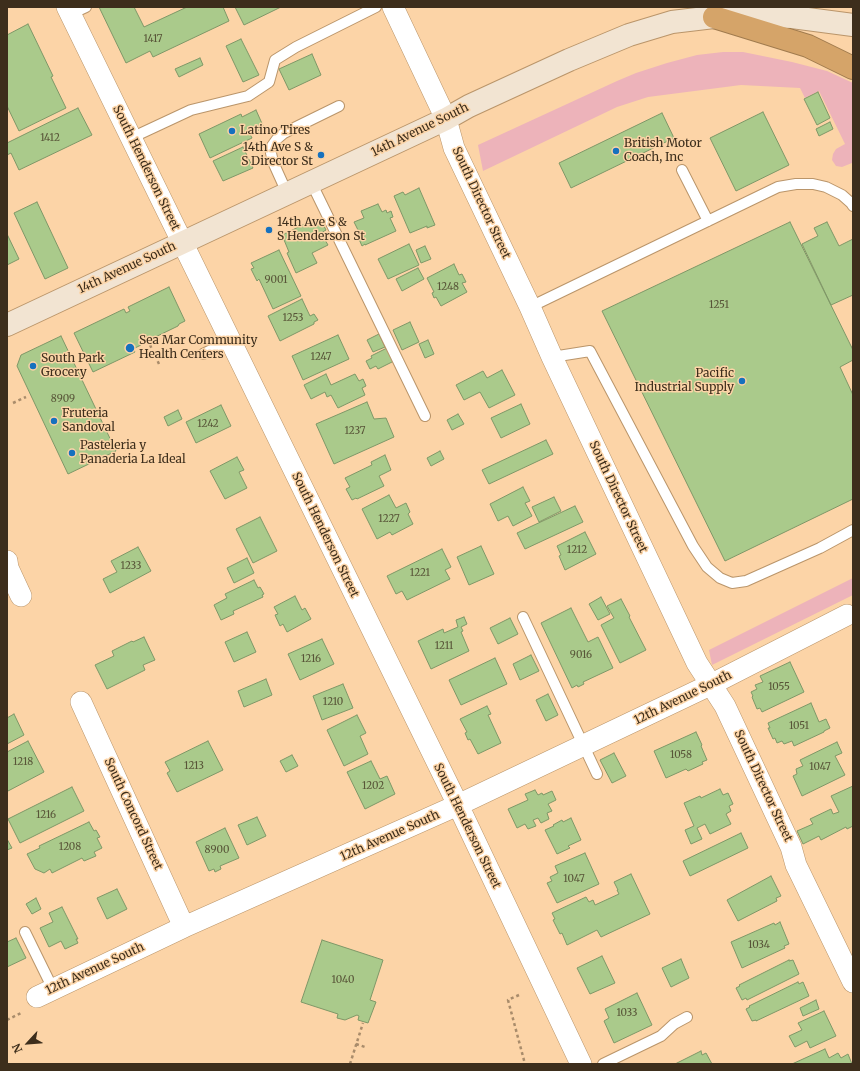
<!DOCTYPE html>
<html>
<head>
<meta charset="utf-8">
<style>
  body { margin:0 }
  #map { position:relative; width:860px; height:1071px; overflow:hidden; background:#fcd4a7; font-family:Merriweather,serif }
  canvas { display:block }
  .frame { position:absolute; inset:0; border:8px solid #3d2e1c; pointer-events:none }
  .north { position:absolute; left:8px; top:1023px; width:40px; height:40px; -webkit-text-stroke:3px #fcd4a7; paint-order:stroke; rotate:244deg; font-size:11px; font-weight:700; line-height:16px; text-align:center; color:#3d2e1c }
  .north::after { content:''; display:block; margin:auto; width:14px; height:18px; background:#3d2e1c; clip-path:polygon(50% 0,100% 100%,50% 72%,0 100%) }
</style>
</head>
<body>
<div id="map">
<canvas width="860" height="1071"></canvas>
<div class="frame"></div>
<div class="north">N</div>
</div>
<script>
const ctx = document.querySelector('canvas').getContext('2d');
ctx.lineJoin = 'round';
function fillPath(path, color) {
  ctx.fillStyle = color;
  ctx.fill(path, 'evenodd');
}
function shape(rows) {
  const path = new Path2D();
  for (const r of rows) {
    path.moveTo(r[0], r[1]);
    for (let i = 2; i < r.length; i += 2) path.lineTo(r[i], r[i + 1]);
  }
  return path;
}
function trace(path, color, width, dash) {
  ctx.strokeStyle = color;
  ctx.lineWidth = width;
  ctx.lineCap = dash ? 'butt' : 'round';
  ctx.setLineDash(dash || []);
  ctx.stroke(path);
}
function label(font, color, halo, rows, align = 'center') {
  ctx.font = font + ' Merriweather,serif';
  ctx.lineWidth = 3;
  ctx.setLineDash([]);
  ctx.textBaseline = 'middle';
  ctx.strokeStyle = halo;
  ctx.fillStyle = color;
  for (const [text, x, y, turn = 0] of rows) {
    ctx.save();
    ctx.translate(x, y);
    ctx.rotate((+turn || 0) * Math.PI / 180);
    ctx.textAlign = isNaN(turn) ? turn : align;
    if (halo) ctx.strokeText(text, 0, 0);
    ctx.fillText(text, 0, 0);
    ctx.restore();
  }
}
const green = shape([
  [723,52,743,52,792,62,827,71,853,83,853,164,852,163,842,167,836,166,832,160,833,154,836,149,845,144,819,91,805,98,800,88,741,85,648,97,617,107,483,171,478,145,617,81,636,73,667,63,697,55],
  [853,578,853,595,712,665,709,650]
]);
const building = shape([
  [99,7,134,7,144,27,187,7,223,7,229,21,153,57,150,51,126,63,99,7],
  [235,7,281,7,244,25,235,7],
  [28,24,53,76,51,77,66,108,19,131,7,106,7,35,28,24],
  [241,39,259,75,243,82,226,46,241,39],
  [312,54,321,75,289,90,279,69,312,54],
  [200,58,203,65,179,77,175,69,200,58],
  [818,92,830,118,817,125,804,99,818,92],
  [78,108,92,135,19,170,11,153,7,155,7,142,7,143,78,108],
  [256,110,264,128,250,134,252,138,210,158,199,134,241,114,242,117,256,110],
  [763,112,789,165,736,191,710,138,763,112],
  [662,113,674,138,571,188,559,163,662,113],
  [830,122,833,129,819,136,816,129,830,122],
  [243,147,253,168,223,181,213,161,243,147],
  [419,188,435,225,427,228,427,226,410,233,394,196,403,192,405,195,419,188],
  [37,202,68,268,45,279,14,213,37,202],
  [378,204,382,212,386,210,387,213,391,211,393,217,390,218,396,231,365,245,365,244,362,246,358,237,361,236,354,222,364,218,361,211,378,204],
  [315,219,317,222,321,220,326,230,321,233,328,245,312,253,317,263,296,273,287,253,289,252,282,235,315,219],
  [790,222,853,350,853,360,840,367,853,395,853,499,725,561,602,311,790,222],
  [827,222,839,246,853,239,853,295,831,305,802,244,818,236,814,228,827,222],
  [7,234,19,259,7,265,7,234],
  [409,244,419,265,388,279,378,259,409,244],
  [425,246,431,259,421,263,416,250,425,246],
  [279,250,301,296,273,309,259,279,257,281,251,269,254,268,251,263,279,250],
  [454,264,459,275,462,274,466,282,462,283,467,292,441,306,436,297,434,298,432,293,434,292,427,278,454,264],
  [418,268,424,279,402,291,396,279,418,268],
  [169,287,185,321,179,324,178,326,145,342,144,339,140,341,141,345,133,349,135,352,93,372,74,333,124,309,126,313,130,311,128,307,169,287],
  [302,299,310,316,314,314,318,320,314,322,314,324,280,341,268,316,302,299],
  [410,322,419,342,402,350,393,330,410,322],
  [379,334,385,347,373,352,367,340,379,334],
  [338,335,349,359,303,380,292,356,338,335],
  [61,336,116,451,68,474,17,366,21,355,61,336],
  [428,340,434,354,425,358,419,344,428,340],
  [387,348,394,361,378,369,376,366,370,369,366,361,372,358,371,356,387,348],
  [502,370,515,395,489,408,480,392,464,400,456,385,483,371,487,378,502,370],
  [326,374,331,385,355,374,359,381,363,379,366,386,362,388,365,395,338,408,331,395,327,397,325,392,311,399,304,385,326,374],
  [367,402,374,419,386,418,394,437,334,464,316,424,367,402],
  [521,404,530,424,501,438,491,418,521,404],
  [221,405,231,426,196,443,186,422,221,405],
  [178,410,182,419,168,426,164,417,178,410],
  [458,414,464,424,452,430,447,420,458,414],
  [546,440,553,454,489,484,482,470,546,440],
  [440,451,444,459,431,466,427,458,440,451],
  [385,455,391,470,379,476,384,486,357,499,356,498,352,500,346,489,350,487,345,478,372,465,371,462,385,455],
  [237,457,244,470,239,472,247,488,225,499,210,471,237,457],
  [523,487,530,501,525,503,532,516,513,526,508,516,498,521,490,504,523,487],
  [389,495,396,508,406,503,410,512,408,514,413,524,392,535,390,532,377,539,362,509,389,495],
  [554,497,561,511,539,522,532,507,554,497],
  [575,506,583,522,525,549,517,533,575,506],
  [260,517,277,551,253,563,236,529,260,517],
  [585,532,596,554,565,570,559,556,561,555,557,546,585,532],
  [481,546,494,574,469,585,457,557,481,546],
  [138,547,151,571,110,593,103,579,117,572,111,561,138,547],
  [442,549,451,567,445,570,450,579,407,600,402,591,396,594,387,576,442,549],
  [247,558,254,573,234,583,227,568,247,558],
  [254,580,258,588,260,587,264,594,262,595,263,597,233,611,234,614,221,620,214,605,227,598,225,594,254,580],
  [295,596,302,610,305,608,311,619,287,632,283,624,280,626,275,615,278,614,274,607,295,596],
  [601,597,610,614,598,620,589,604,601,597],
  [621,599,630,616,629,617,646,650,620,663,601,625,614,618,607,606,621,599],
  [571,608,588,642,598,637,613,668,583,682,584,684,578,687,577,685,572,688,541,623,571,608],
  [464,617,467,624,461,627,463,631,461,632,469,651,431,669,418,641,443,629,444,633,458,627,456,620,464,617],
  [510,618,518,634,498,644,490,628,510,618],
  [247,632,256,652,234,662,225,642,247,632],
  [144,637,155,660,143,665,145,670,107,689,95,665,114,656,112,651,132,641,133,642,144,637],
  [322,639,334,664,300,680,288,654,322,639],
  [531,655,539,671,520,680,513,664,531,655],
  [495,658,507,684,461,705,449,680,495,658],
  [790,662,804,692,762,712,760,708,757,709,752,697,753,696,751,692,757,689,755,685,763,682,760,676,790,662],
  [266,679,272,695,244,707,238,691,266,679],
  [343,684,353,708,322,720,313,696,343,684],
  [548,694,558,715,546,721,536,700,548,694],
  [811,703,819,722,826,719,830,728,824,731,824,732,794,746,792,741,784,744,782,741,777,743,775,738,773,739,768,728,770,728,768,723,811,703],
  [487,706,491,714,488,715,501,743,478,754,470,739,468,740,465,733,467,732,460,719,487,706],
  [14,714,24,735,7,744,7,718,14,714],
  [357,715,366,733,360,736,368,754,344,766,327,730,357,715],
  [696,732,702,745,701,746,707,760,702,762,703,764,688,771,686,769,666,778,654,751,696,732],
  [28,741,44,772,8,791,7,788,7,752,28,741],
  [208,741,223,770,177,792,167,773,170,771,165,762,208,741],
  [837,742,842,753,835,756,845,775,802,796,793,776,797,774,796,769,803,766,800,760,837,742],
  [614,753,626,776,612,783,600,760,614,753],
  [292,755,298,766,286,772,280,761,292,755],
  [371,761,380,779,387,776,395,794,365,809,347,772,371,761],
  [853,786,853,826,847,829,846,827,821,840,819,836,803,844,797,831,813,824,810,819,831,809,833,814,839,812,831,796,853,786],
  [72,787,84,811,20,843,8,819,72,787],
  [720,789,723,795,728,793,733,804,729,806,731,811,726,814,731,824,710,834,705,824,697,828,702,839,691,844,685,830,694,826,684,803,700,796,701,798,720,789],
  [535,790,538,795,542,793,543,795,552,791,556,800,548,804,552,811,547,813,549,819,541,823,538,818,533,820,536,826,528,829,525,824,517,828,508,809,528,800,525,794,535,790],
  [257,817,266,836,247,845,238,825,257,817],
  [571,818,581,840,568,846,570,848,557,854,545,830,554,826,553,825,562,820,563,822,571,818],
  [89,822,94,831,96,830,100,837,97,838,102,848,94,852,96,856,84,861,82,858,52,873,50,869,44,873,35,869,27,854,40,848,39,846,89,822],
  [225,828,239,858,220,866,221,869,215,872,214,869,209,871,196,842,225,828],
  [741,833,748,848,690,876,683,861,741,833],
  [7,839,12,848,7,850,7,839],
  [585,853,599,884,557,903,547,883,552,881,550,877,558,873,555,866,585,853],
  [631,874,650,914,601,937,597,930,567,945,562,933,560,934,553,920,555,919,552,913,586,897,589,902,593,900,595,905,619,894,617,890,618,890,614,882,631,874],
  [771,876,781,896,776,898,777,901,738,921,727,900,771,876],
  [117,889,127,909,107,919,97,898,117,889],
  [36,898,41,909,32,914,26,904,36,898],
  [62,907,78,939,76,939,78,943,65,949,61,941,49,947,40,928,53,922,49,913,62,907],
  [780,922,789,944,784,946,785,948,742,968,731,942,774,923,775,925,780,922],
  [16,938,26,958,7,967,7,942,16,938],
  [322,940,383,960,370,1000,376,1002,368,1023,358,1020,359,1016,357,1015,345,1020,337,1018,338,1014,301,1002,322,940],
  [602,956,615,983,590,994,577,968,602,956],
  [681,959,689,978,671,987,662,968,681,959],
  [789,960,789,961,793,960,799,974,747,1000,746,998,742,1000,736,988,740,986,739,985,789,960],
  [798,982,799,984,803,982,809,996,756,1021,756,1020,752,1021,746,1009,750,1007,749,1006,798,982],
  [637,993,652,1025,614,1043,604,1021,609,1018,605,1009,637,993],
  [816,1000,819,1009,803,1016,800,1008,816,1000],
  [824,1011,836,1036,810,1048,807,1041,795,1047,789,1036,802,1030,798,1023,824,1011],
  [825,1049,829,1058,838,1053,841,1058,848,1054,852,1064,792,1064,825,1049],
  [701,1051,702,1055,706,1053,712,1064,675,1064,701,1051]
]);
const path = shape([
  [150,345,159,364],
  [13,403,26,397],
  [519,995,508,1000,525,1064],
  [7,1020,23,1012],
  [356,1044,365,1047],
  [350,1064,363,1023]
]);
const lane = shape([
  [71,14,86,7],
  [131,138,191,110,248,96,269,82,275,60,296,47,376,7],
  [682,170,708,221],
  [311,182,425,416],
  [287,193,273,162,271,153,272,146,277,139,284,133,339,106],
  [530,307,778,187,796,184,813,184,826,187,842,195,851,203,853,206],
  [203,354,230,341],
  [552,357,590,351,693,546,707,567,720,578,732,583,746,581,820,548,853,530],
  [523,617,597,774],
  [25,932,53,989],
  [603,1064,661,1036,674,1024,687,1017]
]);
const street = shape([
  [67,7,458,805,581,1064],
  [393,7,446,119,454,148,530,307,552,357,697,663,725,706,791,847,796,865,853,982],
  [7,561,8,568,21,596],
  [81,702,184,927],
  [37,997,184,927,458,805,712,684,847,615]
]);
const secondary = shape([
  [7,325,446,119,469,106,569,60,629,35,672,22,714,17,745,15,792,17,853,25]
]);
const highway = shape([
  [714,17,808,46,853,68]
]);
const markers = [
  [232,131,4,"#1671be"],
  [616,151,4,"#1671be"],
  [321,155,4,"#1671be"],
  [269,230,4,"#1671be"],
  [130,348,5,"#1671be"],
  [33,366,4,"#1671be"],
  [742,381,4,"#1671be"],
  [54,421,4,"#1671be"],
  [72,453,4,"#1671be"]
];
const numberNames = [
  ["1417",153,39],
  ["1412",50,138],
  ["9001",276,280],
  ["1248",448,287],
  ["1251",719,305],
  ["1253",293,318],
  ["1247",321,357],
  ["8909",63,399],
  ["1242",208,424],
  ["1237",355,431],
  ["1227",389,519],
  ["1212",577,550],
  ["1233",131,566],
  ["1221",420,573],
  ["1211",444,646],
  ["9016",581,655],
  ["1216",311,659],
  ["1055",779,687],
  ["1210",333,702],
  ["1051",799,726],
  ["1058",681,755],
  ["1218",23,762],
  ["1213",194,766],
  ["1047",820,767],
  ["1202",373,786],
  ["1216",46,815],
  ["1208",70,847],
  ["8900",217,850],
  ["1047",574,879],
  ["1034",759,945],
  ["1040",343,980],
  ["1033",627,1013]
];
const streetNames = [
  ["14th Avenue South",420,130,-26],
  ["South Henderson Street",146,168,64],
  ["South Director Street",481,203,65],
  ["14th Avenue South",127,268,-25],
  ["South Director Street",618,497,65],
  ["South Henderson Street",325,535,64],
  ["12th Avenue South",683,698,-26],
  ["South Director Street",763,786,65],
  ["South Concord Street",133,814,65],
  ["South Henderson Street",467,826,64],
  ["12th Avenue South",390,836,-24],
  ["12th Avenue South",95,969,-25]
];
const poiNames = [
  ["Latino Tires",240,131],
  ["British Motor",624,144],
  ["Coach, Inc",624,158],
  ["14th Ave S &",313,148,"right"],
  ["S Director St",313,162,"right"],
  ["14th Ave S &",277,223],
  ["S Henderson St",277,237],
  ["Sea Mar Community",139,341],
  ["Health Centers",139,355],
  ["South Park",41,359],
  ["Grocery",41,373],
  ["Pacific",734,374,"right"],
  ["Industrial Supply",734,388,"right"],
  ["Fruteria",62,414],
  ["Sandoval",62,428],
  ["Pasteleria y",80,446],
  ["Panaderia La Ideal",80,460]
];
fillPath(green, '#edb3ba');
fillPath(building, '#aaca8b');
trace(building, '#7e9767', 1);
trace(lane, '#ba956a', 12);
trace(street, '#ba956a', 22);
trace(secondary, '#ba956a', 24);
trace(highway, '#a07b4e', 24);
trace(path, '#a98c6b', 2.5, [3, 3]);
trace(lane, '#fff', 10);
trace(street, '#fff', 21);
trace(secondary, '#f2e4d2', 22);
trace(highway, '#d5a469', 22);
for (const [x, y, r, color] of markers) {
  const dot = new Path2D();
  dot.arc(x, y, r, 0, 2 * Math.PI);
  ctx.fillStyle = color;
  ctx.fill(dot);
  trace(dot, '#fcd4a7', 1.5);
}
label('10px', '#585538', null, numberNames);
label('12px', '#3d2e1c', '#fcd4a7', streetNames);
label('12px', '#3d2e1c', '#fcd4a7', poiNames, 'left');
</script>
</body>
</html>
